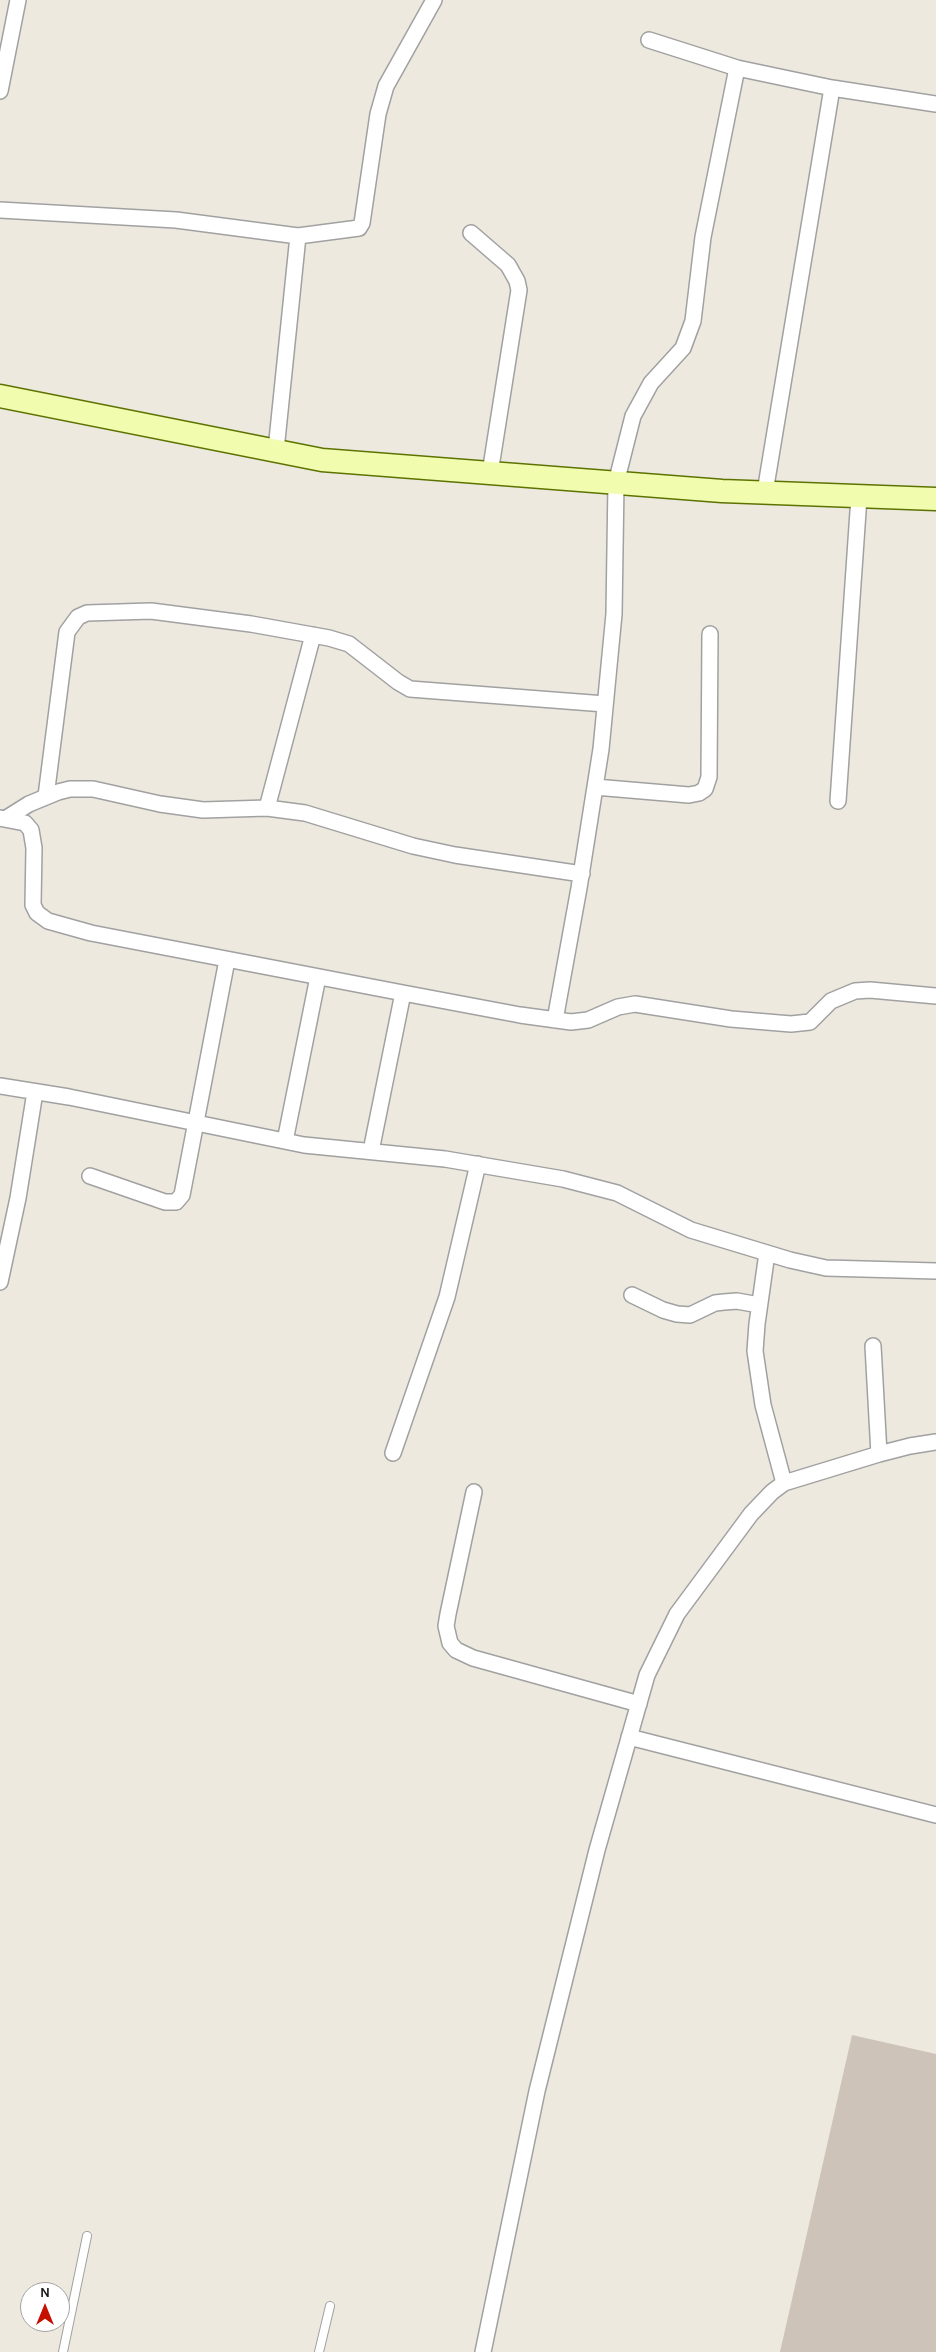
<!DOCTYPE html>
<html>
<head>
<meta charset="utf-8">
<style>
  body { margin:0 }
  #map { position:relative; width:936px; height:2352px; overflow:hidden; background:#ede9df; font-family:Karla,sans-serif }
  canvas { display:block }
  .north { position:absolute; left:20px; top:2282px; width:50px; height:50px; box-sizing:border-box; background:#fff; border:1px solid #a3a3a3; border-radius:50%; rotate:0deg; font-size:14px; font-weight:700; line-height:20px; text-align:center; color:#1a1a1a }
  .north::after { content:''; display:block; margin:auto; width:18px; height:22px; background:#c51000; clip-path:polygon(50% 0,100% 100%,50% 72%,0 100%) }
</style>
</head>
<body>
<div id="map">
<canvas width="936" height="2352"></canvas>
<div class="north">N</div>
</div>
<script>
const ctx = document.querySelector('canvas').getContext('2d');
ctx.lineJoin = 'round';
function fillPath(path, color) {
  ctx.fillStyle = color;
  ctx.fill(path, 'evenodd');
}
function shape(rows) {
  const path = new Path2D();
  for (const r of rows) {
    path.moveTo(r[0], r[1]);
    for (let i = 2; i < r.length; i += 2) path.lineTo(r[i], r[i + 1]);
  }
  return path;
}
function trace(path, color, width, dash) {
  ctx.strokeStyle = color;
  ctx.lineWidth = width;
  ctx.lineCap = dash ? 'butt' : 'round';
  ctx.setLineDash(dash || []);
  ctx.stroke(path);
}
const building = shape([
  [852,2035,936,2054,936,2352,780,2352]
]);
const lane = shape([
  [63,2352,87,2236],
  [319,2352,330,2306]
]);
const street = shape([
  [649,40,737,68,832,88,936,104],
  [0,91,18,0],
  [0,210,176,220,298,236,359,228,362,223,378,114,386,86,434,0],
  [471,233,508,265,517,281,519,290,490,473],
  [276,450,298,236],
  [765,492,832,88],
  [595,787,689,795,699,793,705,789,709,777,710,634],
  [46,796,67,632,78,617,87,613,151,611,251,624,329,638,349,644,398,682,410,689,605,704],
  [838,801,859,497],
  [267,808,313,635],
  [0,818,25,823,31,830,34,848,33,905,37,913,48,921,91,933,403,993,520,1015,571,1022,588,1020,618,1007,635,1004,731,1019,791,1024,810,1022,831,1001,855,991,870,990,936,996],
  [5,819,29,804,58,792,70,789,93,789,160,804,203,810,267,808,305,813,413,846,455,855,582,874],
  [555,1020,579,888,601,749,614,614,616,483,633,416,651,383,683,348,693,321,703,237,737,68],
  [0,1086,69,1097,304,1145,445,1159,563,1179,617,1193,691,1230,790,1260,826,1268,936,1271],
  [285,1141,318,977],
  [371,1151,403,993],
  [90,1176,165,1202,176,1202,182,1195,227,960],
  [767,1253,757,1324,755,1351,763,1405,784,1483],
  [0,1282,18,1198,35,1092],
  [632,1295,663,1310,677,1314,690,1315,715,1303,724,1302,737,1301,759,1305],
  [873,1346,879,1454],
  [393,1453,447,1297,478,1164],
  [474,1492,448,1614,446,1626,450,1643,456,1650,473,1658,639,1704],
  [629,1737,936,1815],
  [483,2352,537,2091,597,1850,647,1675,677,1614,751,1514,772,1492,784,1483,879,1454,910,1446,936,1442]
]);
const secondary = shape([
  [0,396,322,460,722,491,936,499]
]);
fillPath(building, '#cdc3b8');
trace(lane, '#a1a1a1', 10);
trace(street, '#a1a1a1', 18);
trace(secondary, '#5d7300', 25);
trace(lane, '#fff', 8);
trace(street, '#fff', 15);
trace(secondary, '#f2fcae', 22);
</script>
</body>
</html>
